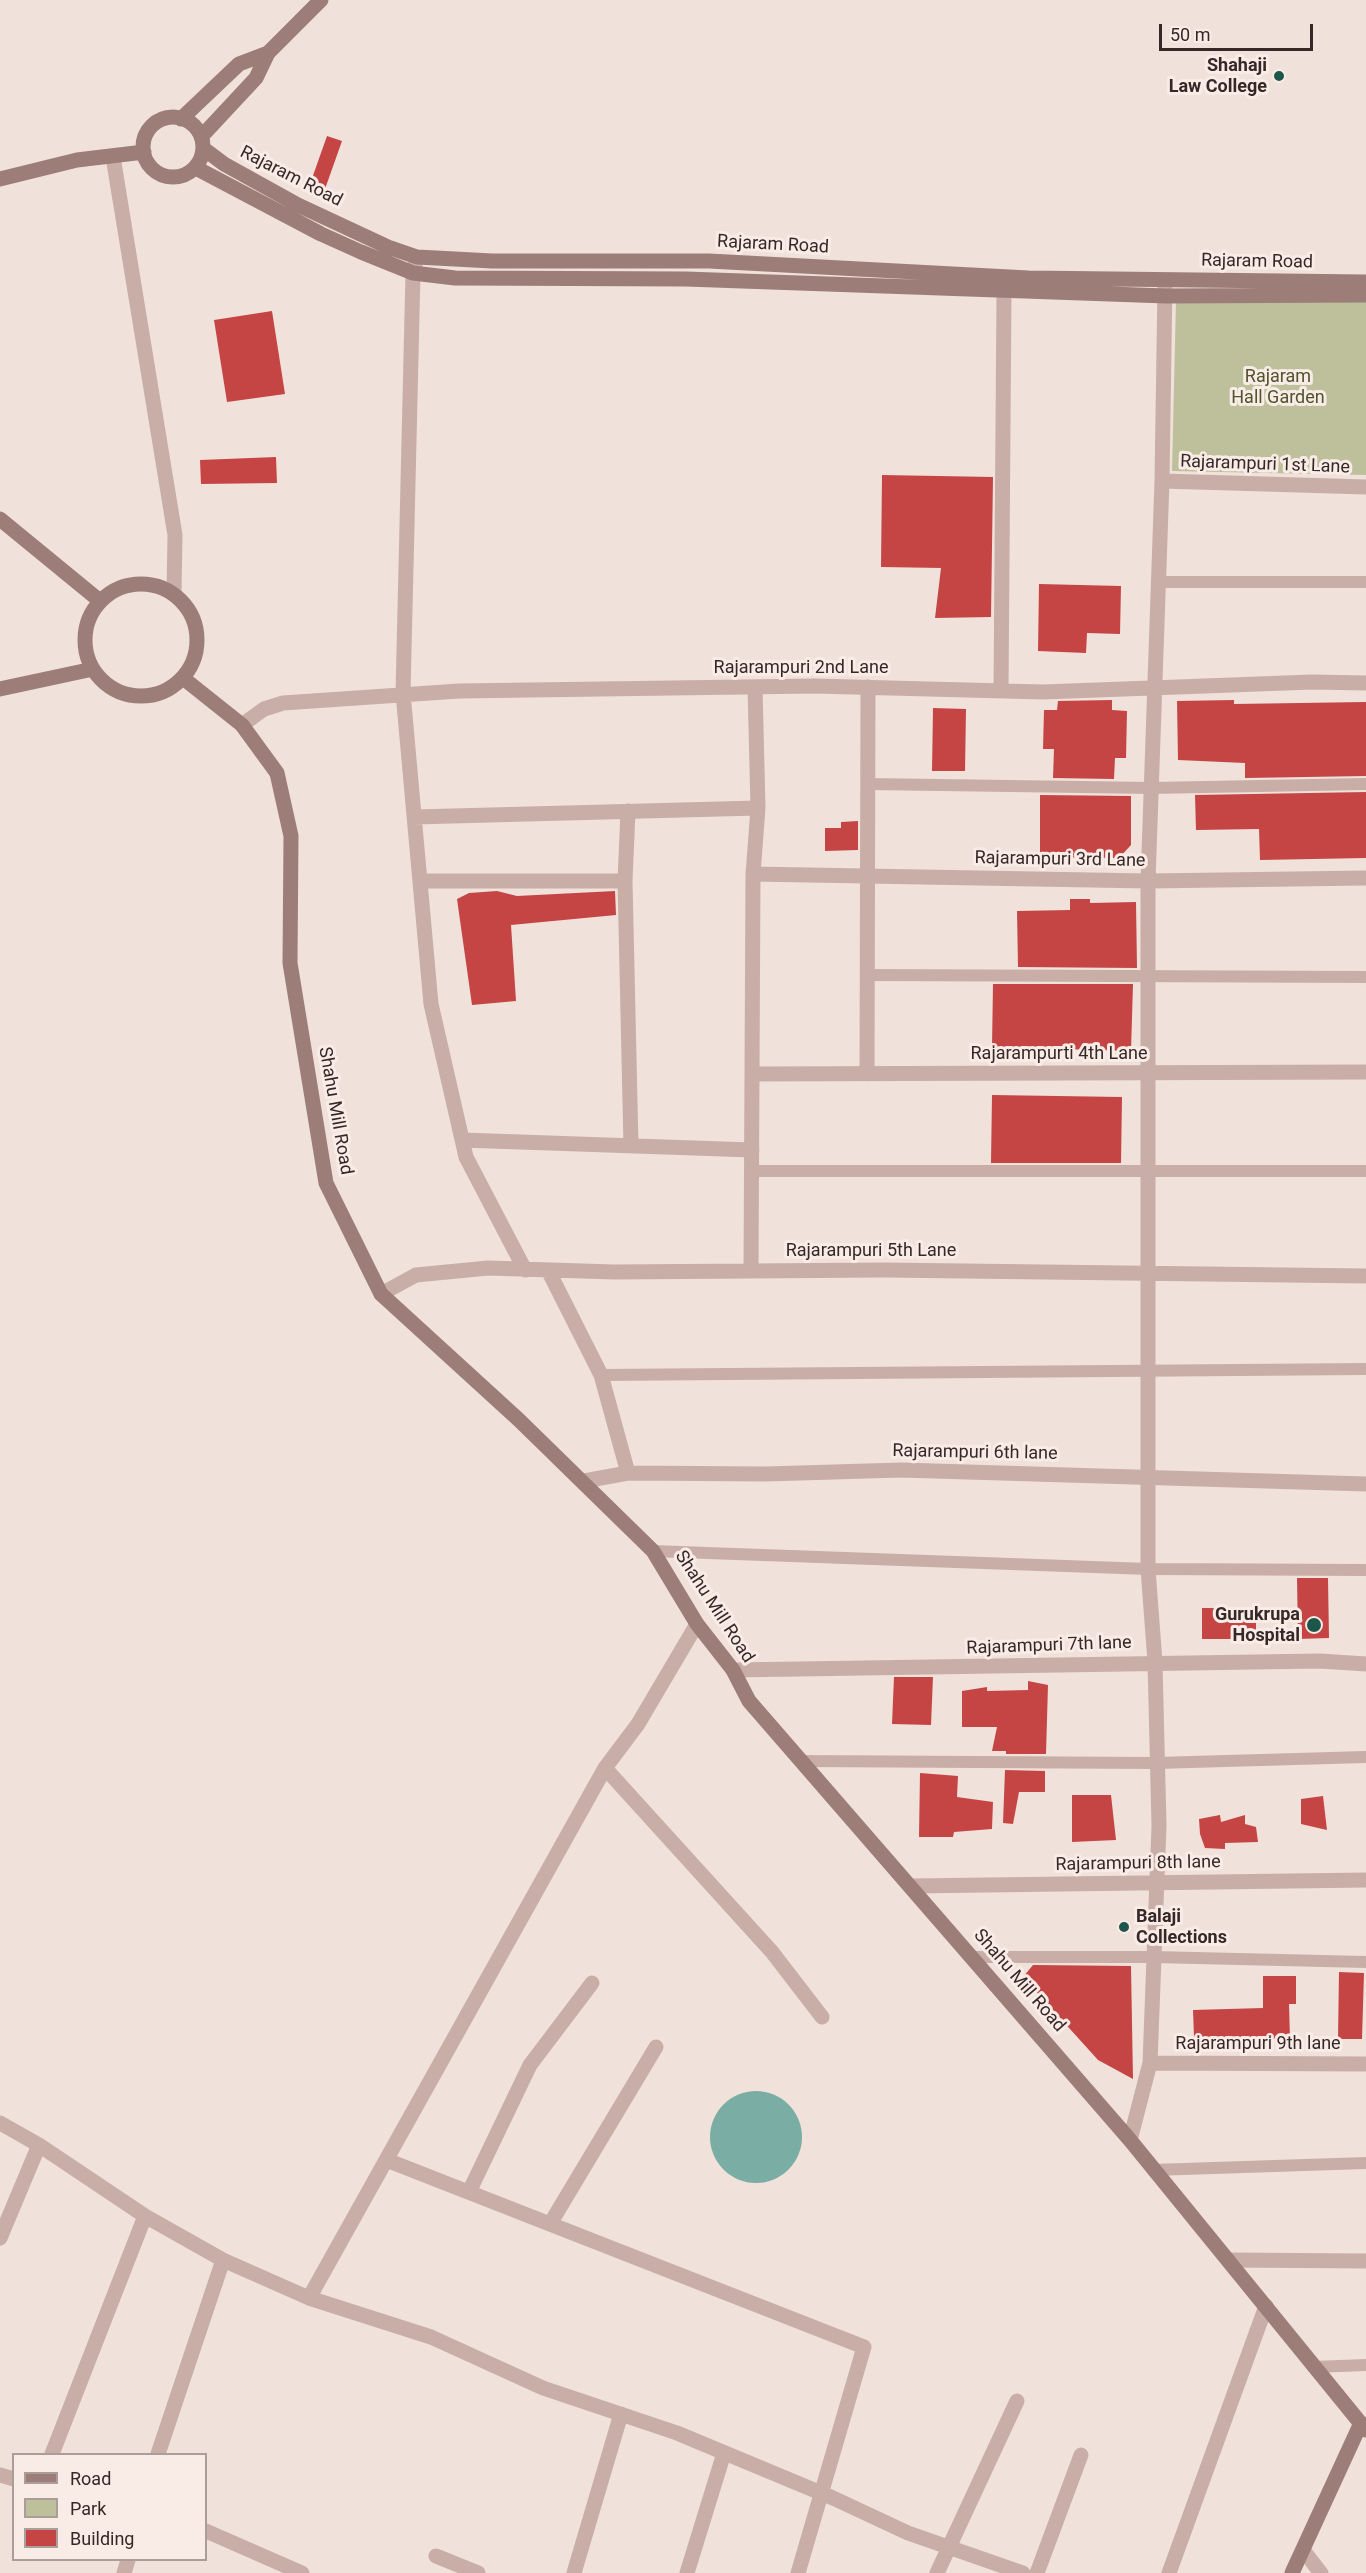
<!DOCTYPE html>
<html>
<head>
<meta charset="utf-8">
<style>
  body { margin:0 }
  #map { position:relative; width:1366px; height:2573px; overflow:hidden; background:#f1e1db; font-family:Roboto,sans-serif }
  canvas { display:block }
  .legend { position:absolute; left:12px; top:2453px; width:195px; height:108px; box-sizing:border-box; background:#f9ece7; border:2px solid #ab9e9a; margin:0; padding:8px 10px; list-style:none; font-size:18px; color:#362827 }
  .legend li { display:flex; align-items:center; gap:12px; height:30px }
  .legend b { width:30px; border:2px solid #ab9e9a }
  .scale { position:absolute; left:1159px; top:24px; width:154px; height:27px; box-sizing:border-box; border:3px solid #362827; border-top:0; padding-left:8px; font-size:18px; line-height:21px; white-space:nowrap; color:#362827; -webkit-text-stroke:4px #f9ece7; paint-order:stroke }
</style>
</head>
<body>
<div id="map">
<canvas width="1366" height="2573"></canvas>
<ul class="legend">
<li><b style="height:8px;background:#9d7d78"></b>Road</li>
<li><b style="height:16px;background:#bdc09b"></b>Park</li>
<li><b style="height:16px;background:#c54545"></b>Building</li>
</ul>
<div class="scale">50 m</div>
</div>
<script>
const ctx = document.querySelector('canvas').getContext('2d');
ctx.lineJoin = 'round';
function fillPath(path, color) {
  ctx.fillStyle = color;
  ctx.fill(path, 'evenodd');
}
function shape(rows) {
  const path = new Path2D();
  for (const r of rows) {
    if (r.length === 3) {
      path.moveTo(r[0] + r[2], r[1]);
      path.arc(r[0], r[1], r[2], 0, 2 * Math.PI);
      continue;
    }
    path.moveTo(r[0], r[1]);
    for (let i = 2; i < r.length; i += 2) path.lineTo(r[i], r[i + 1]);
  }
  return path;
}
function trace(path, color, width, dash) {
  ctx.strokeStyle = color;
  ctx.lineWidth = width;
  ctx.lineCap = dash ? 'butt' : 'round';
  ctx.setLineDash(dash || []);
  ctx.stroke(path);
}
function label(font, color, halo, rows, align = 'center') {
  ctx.font = font + ' Roboto,sans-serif';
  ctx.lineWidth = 6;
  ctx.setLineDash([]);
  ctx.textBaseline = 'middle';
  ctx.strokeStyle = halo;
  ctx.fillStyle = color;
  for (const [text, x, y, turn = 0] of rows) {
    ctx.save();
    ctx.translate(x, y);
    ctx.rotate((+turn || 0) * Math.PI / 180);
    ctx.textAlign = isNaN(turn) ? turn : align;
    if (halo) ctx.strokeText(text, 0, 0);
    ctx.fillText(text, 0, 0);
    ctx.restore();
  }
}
const green = shape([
  [1176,300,1366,300,1366,475,1172,471]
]);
const water = shape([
  [756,2137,46]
]);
const building = shape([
  [327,136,342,141,325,189,310,184],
  [272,311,285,394,227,402,214,320],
  [276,457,277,483,201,484,200,460],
  [882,475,993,477,991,617,935,618,941,568,881,567],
  [1039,584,1121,586,1120,634,1087,633,1086,653,1038,651],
  [1112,700,1112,710,1127,711,1126,758,1115,758,1114,779,1053,778,1054,749,1043,749,1044,710,1057,710,1058,701],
  [1234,700,1234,704,1366,702,1366,776,1245,778,1245,763,1178,760,1177,701],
  [933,708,966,709,965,771,932,771],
  [1366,792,1366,858,1260,860,1259,829,1196,830,1195,795],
  [1040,795,1131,796,1131,845,1119,858,1040,857],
  [858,821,858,850,825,851,825,828,841,828,841,822],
  [497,891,517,896,615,891,616,915,511,925,516,1001,472,1005,457,899,469,893],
  [1070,899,1090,899,1090,903,1136,902,1137,968,1018,967,1017,911,1070,910],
  [993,984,1133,984,1131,1051,992,1047],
  [992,1095,1122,1097,1121,1163,991,1163],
  [1297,1578,1328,1578,1329,1638,1298,1639],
  [1202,1608,1256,1608,1256,1639,1202,1639],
  [894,1677,933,1677,931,1725,892,1724],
  [1028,1681,1048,1685,1046,1754,1006,1754,1006,1751,992,1751,997,1727,962,1727,962,1691,987,1687,987,1691,1028,1690],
  [1005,1770,1045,1771,1045,1792,1019,1792,1013,1824,1003,1823],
  [920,1773,958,1776,957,1797,993,1802,992,1829,954,1832,953,1837,919,1837],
  [1072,1795,1111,1795,1116,1840,1072,1842],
  [1323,1796,1327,1830,1301,1824,1301,1799],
  [1220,1815,1221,1822,1245,1815,1245,1824,1256,1827,1258,1842,1225,1843,1225,1849,1205,1848,1200,1834,1199,1819],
  [1033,1965,1131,1966,1133,2079,1098,2060,1023,1977],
  [1339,1972,1364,1973,1362,2039,1338,2039],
  [1263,1976,1296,1976,1296,2004,1289,2004,1290,2039,1194,2037,1193,2010,1263,2008]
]);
const lane = shape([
  [1159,582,1366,582],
  [868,784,1152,788,1366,784],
  [867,975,1366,977],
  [752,1171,1366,1171],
  [601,1375,1366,1369],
  [653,1551,1148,1569,1366,1570],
  [801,1761,1156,1763,1366,1757],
  [972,1957,1153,1957,1366,1962],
  [1153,2170,1366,2163],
  [1313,2367,1366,2365]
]);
const street = shape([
  [113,157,175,535,174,593],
  [416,261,413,273,403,693,431,1004,466,1157,525,1270],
  [1162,481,1366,487],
  [1001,691,1004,292],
  [242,725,264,709,283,703,459,691,814,686,1043,692,1312,682,1366,683],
  [628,811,625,881,631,1146],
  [414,817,758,808],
  [753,874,1148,881,1366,878],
  [420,881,625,881],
  [752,1074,1366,1072],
  [867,1074,868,687],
  [462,1140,752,1150],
  [548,1270,601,1375,628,1473],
  [751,1271,753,874,758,808,755,687],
  [381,1294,416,1275,488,1268,614,1272,884,1270,1366,1276],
  [584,1481,628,1473,766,1474,901,1470,1366,1484],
  [733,1670,1320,1661,1366,1664],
  [605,1768,772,1952,822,2017],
  [911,1886,1366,1880],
  [1150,2063,1366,2064],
  [0,2123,39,2145,145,2216,223,2260,309,2298,431,2337,543,2388,677,2433,833,2498,908,2533,1023,2573],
  [1130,2140,1150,2063,1159,1826,1155,1662,1148,1569,1148,881,1162,481,1165,284],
  [389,2161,864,2347,798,2573],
  [469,2192,530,2065,592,1983],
  [550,2224,656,2047],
  [0,2238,39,2145],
  [1230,2260,1366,2261],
  [309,2298,605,1768,638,1724,697,1624],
  [52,2454,145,2216],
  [158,2454,223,2260],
  [0,2475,14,2479],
  [206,2531,302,2573],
  [1303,2550,1321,2573],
  [436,2556,478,2573],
  [124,2573,128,2560],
  [574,2573,621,2414],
  [687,2573,724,2453],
  [937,2573,1017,2401],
  [1037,2573,1081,2455],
  [1169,2573,1266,2306]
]);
const secondary = shape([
  [173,147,30],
  [181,119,239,64,268,53],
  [201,137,256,78,268,53,321,0],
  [204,149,224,164,298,205,388,247,417,257,492,261,709,261,1028,278,1366,282],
  [196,168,321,234,361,252,413,273,455,278,686,279,1166,296,1366,295],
  [0,179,77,160,144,152],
  [0,519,100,601],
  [141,640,56],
  [183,678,242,725,277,773,291,836,290,963,326,1183,381,1294,519,1420,653,1551,697,1624,733,1670,749,1701,1130,2140,1366,2430],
  [0,689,93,669],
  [1292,2573,1361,2423]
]);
const markers = [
  [1279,76,6,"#1d574c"],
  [1314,1625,8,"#1d574c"],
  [1124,1927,6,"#1d574c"]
];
const poiNames = [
  ["Shahaji",1267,66],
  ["Law College",1267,87],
  ["Gurukrupa",1300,1615],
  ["Hospital",1300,1636],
  ["Balaji",1136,1917,"left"],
  ["Collections",1136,1938,"left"]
];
const streetNames = [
  ["Rajaram Road",291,177,27],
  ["Rajaram Road",773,245,3],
  ["Rajaram Road",1257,262,1],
  ["Rajarampuri 1st Lane",1265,465,2],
  ["Rajarampuri 2nd Lane",801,668],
  ["Rajarampuri 3rd Lane",1060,860,1],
  ["Rajarampurti 4th Lane",1059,1054],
  ["Shahu Mill Road",335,1111,80],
  ["Rajarampuri 5th Lane",871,1251],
  ["Rajarampuri 6th lane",975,1453,1],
  ["Shahu Mill Road",714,1607,57],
  ["Rajarampuri 7th lane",1049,1646,-2],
  ["Rajarampuri 8th lane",1138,1864,-1],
  ["Shahu Mill Road",1019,1981,49],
  ["Rajarampuri 9th lane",1258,2044]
];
const parkNames = [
  ["Rajaram",1278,377],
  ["Hall Garden",1278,398]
];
fillPath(green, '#bdc09b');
fillPath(water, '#7aaea4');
fillPath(building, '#c54545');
trace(lane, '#c9aea7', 12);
trace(street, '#c9aea7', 15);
trace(secondary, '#9d7d78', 15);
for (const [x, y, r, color] of markers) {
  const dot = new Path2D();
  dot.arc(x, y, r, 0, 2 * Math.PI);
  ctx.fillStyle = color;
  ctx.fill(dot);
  trace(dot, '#f9ece7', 2);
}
label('bold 18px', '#362827', '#f9ece7', poiNames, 'right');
label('18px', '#362827', '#f9ece7', streetNames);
label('18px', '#4f542b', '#f9ece7', parkNames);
</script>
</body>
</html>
